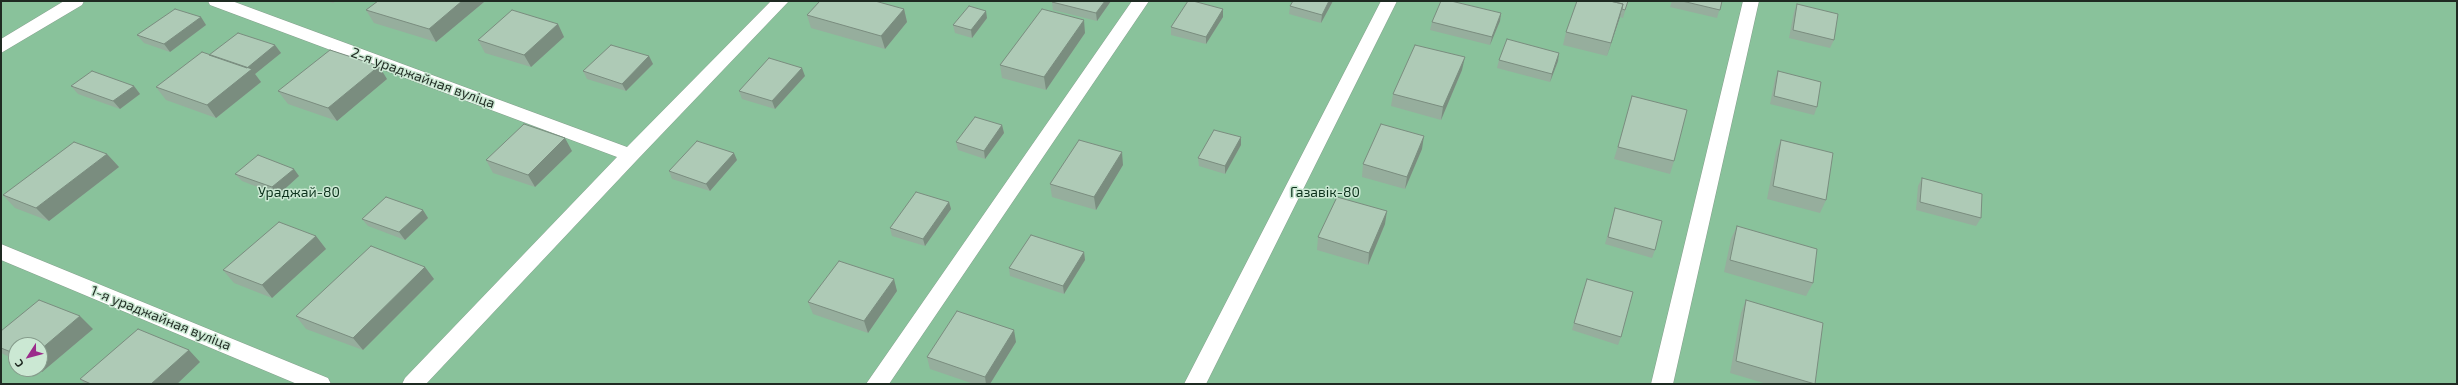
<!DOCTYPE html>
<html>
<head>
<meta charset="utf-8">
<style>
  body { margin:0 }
  #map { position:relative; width:2458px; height:385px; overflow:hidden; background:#cbe8d3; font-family:"Exo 2",sans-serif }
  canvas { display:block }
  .frame { position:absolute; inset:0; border:2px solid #1f2a22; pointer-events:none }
  .north { position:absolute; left:8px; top:337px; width:40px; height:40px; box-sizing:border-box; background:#cbe8d3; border:1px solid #869c8c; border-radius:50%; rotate:234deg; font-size:11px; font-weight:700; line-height:16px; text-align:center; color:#1f2a22 }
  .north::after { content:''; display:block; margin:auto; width:14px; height:18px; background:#9b2c8b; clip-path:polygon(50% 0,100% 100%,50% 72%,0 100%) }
</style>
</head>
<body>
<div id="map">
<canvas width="2458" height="385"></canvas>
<div class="frame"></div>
<div class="north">С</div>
</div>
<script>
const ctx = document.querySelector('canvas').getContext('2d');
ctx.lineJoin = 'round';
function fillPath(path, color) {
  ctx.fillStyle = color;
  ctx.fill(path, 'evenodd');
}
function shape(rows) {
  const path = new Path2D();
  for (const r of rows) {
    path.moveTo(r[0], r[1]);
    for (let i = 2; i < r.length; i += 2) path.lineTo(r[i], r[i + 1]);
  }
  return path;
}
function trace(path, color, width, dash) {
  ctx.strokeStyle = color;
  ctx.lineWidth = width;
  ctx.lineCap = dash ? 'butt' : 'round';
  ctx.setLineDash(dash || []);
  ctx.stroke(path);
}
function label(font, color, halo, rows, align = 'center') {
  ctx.font = font + ' "Exo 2",sans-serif';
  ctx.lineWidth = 3;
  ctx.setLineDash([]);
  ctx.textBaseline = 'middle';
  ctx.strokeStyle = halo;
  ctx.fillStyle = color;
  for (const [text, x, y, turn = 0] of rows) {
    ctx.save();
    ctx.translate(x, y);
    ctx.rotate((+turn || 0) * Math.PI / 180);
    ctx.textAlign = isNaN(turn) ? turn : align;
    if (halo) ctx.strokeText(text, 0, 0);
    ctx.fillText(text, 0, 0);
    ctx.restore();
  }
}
const green = shape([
  [1,1,2457,1,2457,384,1,384],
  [16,345,40,345,40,369,16,369]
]);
const service = shape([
  [64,1,84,1,82,5,1,53,1,39,64,1],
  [208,1,232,1,627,147,771,1,789,1,637,160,426,384,402,384,405,378,617,157,210,5,208,1],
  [1132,1,1149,1,889,384,866,384,1132,1],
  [1381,1,1397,1,1206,384,1184,384,1381,1],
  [1743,1,1759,1,1673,384,1651,384,1743,1],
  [1,244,328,378,331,384,297,384,1,260,1,244]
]);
const wall = shape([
  [327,1,336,1,333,3],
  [378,1,484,1,484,2,436,42,374,23,366,10],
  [1111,1,1097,21,1053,10,1052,2],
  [1293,1,1333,1,1321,23,1289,14,1290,6],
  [1628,1,1623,18,1620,17,1607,56,1563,45,1566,32],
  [1672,1,1722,1,1717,18,1670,7],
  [1797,4,1834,40,1830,48,1789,38,1794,12],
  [904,9,907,22,885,49,811,28,807,15],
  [1501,13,1500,21,1490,45,1430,30,1432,22],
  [201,17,206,25,170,52,144,43,137,35],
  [1223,17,1206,44,1171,35,1171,27],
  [987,18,972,38,955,33,953,25],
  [558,24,564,37,531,67,485,53,478,40],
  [1085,33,1046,90,1002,78,1000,65],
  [275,45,281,53,255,74,261,82,216,118,166,100,156,87,209,55],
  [649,56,653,64,626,91,587,79,583,71],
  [1499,60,1558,61,1550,82,1497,68],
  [1462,70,1441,120,1391,106,1393,94],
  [1778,71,1817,107,1814,115,1770,104,1775,79],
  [805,76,775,109,742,99,739,91],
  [387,79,337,121,288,104,278,91],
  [71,86,134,86,140,94,120,109,78,94],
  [1629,109,1674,161,1670,174,1614,159],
  [1002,125,1004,133,985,159,958,150,956,142],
  [1781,140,1826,200,1820,213,1767,199,1776,152],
  [1241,145,1225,174,1199,166,1198,158],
  [1422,149,1405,189,1362,177,1363,164],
  [572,151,535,187,493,173,486,160],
  [107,154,119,167,49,221,15,208,3,195],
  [737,160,710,191,672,179,669,171],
  [1123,165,1096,210,1052,197,1050,184],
  [235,174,299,176,278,195,242,181],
  [1922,178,1981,218,1976,226,1916,210,1918,186],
  [949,202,951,209,925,246,892,236,890,228],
  [1615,208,1655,250,1652,258,1605,244],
  [423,210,428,218,405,240,368,226,362,219],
  [1385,224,1368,265,1317,250,1318,237],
  [1737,226,1813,283,1806,296,1724,272,1731,239],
  [316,236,326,249,272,298,234,283,223,270],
  [1084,252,1085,260,1064,294,1010,276,1009,268],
  [425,267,434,279,363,350,306,329,296,316],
  [1584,287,1621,337,1618,345,1572,330],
  [897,291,868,333,813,314,808,302],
  [1746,300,1815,384,1767,384,1730,373,1741,313],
  [93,329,42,372,36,369,40,369,16,345,16,360,1,353,1,331],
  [1016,342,990,384,974,384,930,369,927,357],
  [200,362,177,384,85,384,80,379]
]);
const shadedWall = shape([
  [462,1,484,1,484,2,436,42,429,29],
  [1105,1,1111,1,1097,21,1096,13],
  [1329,1,1333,1,1321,23,1322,15],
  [1623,4,1620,17,1607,56],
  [904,9,907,22,885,49,881,36],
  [1223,9,1223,17,1206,44,1206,37],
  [986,11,987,18,972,38,971,30],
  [1501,13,1500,21,1490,45,1492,37],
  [201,17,206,25,170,52,164,44],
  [1084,20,1085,33,1046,90,1044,77],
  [558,24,564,37,531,67,524,55],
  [275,45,281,53,255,74,261,82,216,118,207,105,244,70],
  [1559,53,1558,61,1550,82,1552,74],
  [649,56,653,64,626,91,622,84],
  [1465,57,1462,70,1441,120,1443,107],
  [379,66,387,79,337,121,328,108],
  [802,68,805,76,775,109,772,101],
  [134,86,140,94,120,109,113,101],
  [1002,125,1004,133,985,159,984,151],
  [1424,136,1422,149,1405,189,1407,177],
  [1241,137,1241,145,1225,174,1225,166],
  [565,138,572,151,535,187,528,175],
  [1122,152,1123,165,1096,210,1094,197],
  [734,153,737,160,710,191,706,184],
  [107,154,119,167,49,221,36,208],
  [294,169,299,176,278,195,272,187],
  [949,202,951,209,925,246,923,239],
  [423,210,428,218,405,240,399,232],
  [1387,211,1385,224,1368,265,1369,253],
  [316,236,326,249,272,298,262,285],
  [1084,252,1085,260,1064,294,1063,286],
  [425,267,434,279,363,350,353,338],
  [894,279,897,291,868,333,864,321],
  [80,316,93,329,42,372,39,369,40,369,40,350],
  [1014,330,1016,342,990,384,986,384,985,377],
  [189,350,200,362,177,384,151,384]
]);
const building = shape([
  [378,1,462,1,429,29,366,10,378,1],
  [820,1,875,1,904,9,881,36,807,15,820,1],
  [1052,1,1105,1,1096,13,1052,2,1052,1],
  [1188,1,1193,1,1223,9,1206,37,1171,27,1188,1],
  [1293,1,1329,1,1322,15,1290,6,1293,1],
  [1441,1,1451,1,1501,13,1492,37,1432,22,1441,1],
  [1577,1,1610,1,1623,4,1611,43,1566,32,1577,1],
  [1610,1,1628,1,1625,10,1622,9,1623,4,1610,1],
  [1682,1,1722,1,1720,10,1682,1],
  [1797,4,1838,14,1834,40,1793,30,1797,4],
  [969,6,986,11,971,30,953,25,969,6],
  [175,9,201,17,164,44,137,35,175,9],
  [1042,9,1084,20,1044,77,1000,65,1042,9],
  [512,10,558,24,524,55,478,40,512,10],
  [238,33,275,45,247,68,209,55,238,33],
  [1507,39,1559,53,1552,74,1499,60,1507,39],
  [611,45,649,56,622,84,583,71,611,45],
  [1415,45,1465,57,1443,107,1393,94,1415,45],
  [330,50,379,66,328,108,278,91,330,50],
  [202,52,252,69,207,105,156,87,202,52],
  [769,58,802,68,772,101,739,91,769,58],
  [92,71,134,86,113,101,71,86,92,71],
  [1778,71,1821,82,1817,107,1774,96,1778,71],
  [1632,96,1687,110,1674,161,1618,147,1632,96],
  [975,117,1002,125,984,151,956,142,975,117],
  [524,124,565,138,528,175,486,160,524,124],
  [1381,124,1424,136,1407,177,1363,164,1381,124],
  [1214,130,1241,137,1225,166,1198,158,1214,130],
  [1079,140,1122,152,1094,197,1050,184,1079,140],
  [1781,140,1833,153,1826,200,1773,186,1781,140],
  [697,141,734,153,706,184,669,171,697,141],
  [74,142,107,154,36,208,3,195,74,142],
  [258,155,294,169,272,187,235,174,258,155],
  [1922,178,1982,194,1981,218,1920,202,1922,178],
  [916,192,949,202,923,239,890,228,916,192],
  [386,197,423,210,399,232,362,219,386,197],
  [1337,197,1387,211,1369,253,1318,237,1337,197],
  [1615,208,1662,221,1655,250,1608,237,1615,208],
  [279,222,316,236,262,285,223,270,279,222],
  [1737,226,1817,249,1813,283,1730,260,1737,226],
  [1031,235,1084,252,1063,286,1009,268,1031,235],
  [371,246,425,267,353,338,296,316,371,246],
  [839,261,894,279,864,321,808,302,839,261],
  [1587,279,1633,292,1621,337,1574,323,1587,279],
  [39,300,80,316,40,350,40,345,16,345,16,354,1,348,1,331,39,300],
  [1746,300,1823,323,1815,384,1736,361,1746,300],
  [957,311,1014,330,985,377,927,357,957,311],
  [138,329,189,350,151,384,91,384,80,379,138,329]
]);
const streetNames = [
  ["2-я ураджайная вуліца",423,78,20],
  ["1-я ураджайная вуліца",161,318,22]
];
const parkNames = [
  ["Ураджай-80",299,192],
  ["Газавік-80",1325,192]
];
fillPath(green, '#89c29b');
trace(service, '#85a08d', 1);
fillPath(service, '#fff');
fillPath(wall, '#96ae9d');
fillPath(shadedWall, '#7a8d7f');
fillPath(building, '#aecab6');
trace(building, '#7a8d7f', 1);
label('14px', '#1f2a22', '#cbe8d3', streetNames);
label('14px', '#0c321c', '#cbe8d3', parkNames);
</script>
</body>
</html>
